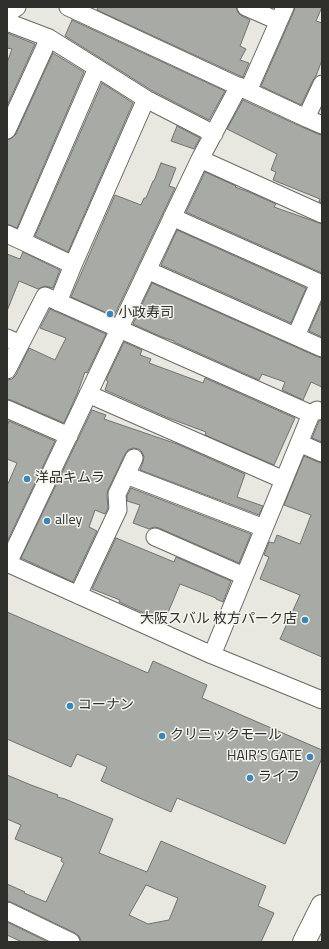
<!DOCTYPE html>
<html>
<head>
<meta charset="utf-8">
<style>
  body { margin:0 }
  #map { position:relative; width:329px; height:949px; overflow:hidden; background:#e8e7e0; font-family:"Titillium Web",sans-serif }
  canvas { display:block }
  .frame { position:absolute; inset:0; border:8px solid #2f2f2c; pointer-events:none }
</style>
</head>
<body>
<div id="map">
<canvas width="329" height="949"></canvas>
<div class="frame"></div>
</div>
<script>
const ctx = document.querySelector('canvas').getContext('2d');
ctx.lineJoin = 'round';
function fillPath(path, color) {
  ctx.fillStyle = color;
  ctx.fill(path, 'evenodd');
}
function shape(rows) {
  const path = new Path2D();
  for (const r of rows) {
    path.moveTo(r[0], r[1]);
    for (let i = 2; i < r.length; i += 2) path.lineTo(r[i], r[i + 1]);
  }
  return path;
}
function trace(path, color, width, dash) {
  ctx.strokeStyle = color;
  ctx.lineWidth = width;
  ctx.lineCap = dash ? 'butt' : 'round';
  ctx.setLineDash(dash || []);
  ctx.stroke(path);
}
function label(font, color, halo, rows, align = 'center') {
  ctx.font = font + ' "Titillium Web","Noto Sans JP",sans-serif';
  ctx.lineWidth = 3;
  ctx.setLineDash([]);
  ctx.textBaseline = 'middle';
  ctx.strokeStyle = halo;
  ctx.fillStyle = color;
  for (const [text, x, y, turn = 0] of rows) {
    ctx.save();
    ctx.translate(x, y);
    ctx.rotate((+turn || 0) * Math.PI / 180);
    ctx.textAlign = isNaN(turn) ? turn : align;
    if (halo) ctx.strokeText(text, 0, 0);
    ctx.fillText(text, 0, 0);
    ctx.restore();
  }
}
const building = shape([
  [98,7,236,7,238,13,242,16,250,20,240,46,246,49,240,60,249,63,243,77,240,76,97,10,98,7],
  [295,7,322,7,316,21,322,23,322,60,316,76,313,80,301,105,261,86,294,11,295,7],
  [72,20,225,91,209,120,151,90,65,36,72,20],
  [7,33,35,44,7,106,7,63,12,49,7,48,7,33],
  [53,53,84,72,17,228,7,224,7,140,12,138,16,134,53,53],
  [102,83,133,103,68,252,35,236,102,83],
  [243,100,302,127,318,134,322,135,322,203,319,202,320,199,273,180,276,172,271,170,277,154,227,129,243,100],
  [177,126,200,138,194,149,171,141,177,126],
  [161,163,176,168,169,186,175,188,114,316,71,297,115,195,141,205,144,198,146,198,153,181,154,181,161,163],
  [205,172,236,186,235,187,249,192,276,204,274,207,322,224,322,273,186,212,205,172],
  [177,230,306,288,291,323,161,265,177,230],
  [23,252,60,270,53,288,45,286,38,289,19,281,7,311,7,254,20,259,23,252],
  [152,283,318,357,322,358,322,387,311,382,303,400,282,390,285,382,262,374,259,380,174,342,174,341,162,337,133,324,152,283],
  [322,301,322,337,309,331,322,301],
  [50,309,106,334,87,373,85,372,77,394,64,423,11,400,7,399,7,380,12,379,16,375,29,348,55,360,66,338,40,328,50,309],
  [124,342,142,350,140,355,151,359,149,363,203,383,205,378,295,418,274,465,205,435,206,432,166,417,105,390,108,381,106,380,124,342],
  [92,410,106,415,104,419,177,444,245,474,237,497,263,506,259,515,140,470,143,462,144,457,142,452,139,449,133,448,128,450,125,454,108,490,107,495,108,508,105,514,95,510,89,527,97,531,73,582,21,558,92,410],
  [322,420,322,442,312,438,319,421,322,420],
  [9,421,55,441,7,542,7,486,17,463,7,459,7,426,9,421],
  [304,456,318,462,322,463,322,657,280,639,300,595,260,579,269,557,264,555,269,542,274,543,277,535,300,544,311,515,284,505,304,456],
  [131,488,251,534,239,563,159,528,154,527,149,529,133,523,140,505,127,501,127,496,131,488],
  [116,538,174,562,176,557,231,581,223,602,216,599,216,598,180,584,164,622,119,602,120,600,92,589,116,538],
  [7,612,148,673,153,661,207,685,202,698,322,750,322,758,285,844,177,798,171,812,101,781,107,767,77,754,71,767,7,739,7,612],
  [7,775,31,785,58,795,57,797,65,799,113,819,99,853,147,872,161,841,266,886,258,906,274,913,261,942,84,942,81,941,79,936,75,933,11,902,7,901,7,884,25,892,24,893,46,902,64,863,61,861,62,858,15,839,21,825,7,819,7,775],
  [146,885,178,898,169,920,148,924,129,915,146,885],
  [7,922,48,942,22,942,7,935,7,922]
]);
const street = shape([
  [68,7,306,118,322,125],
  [246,7,278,21],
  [7,14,17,7],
  [7,22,49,38,97,68,146,99,214,134],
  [248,91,285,7],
  [306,118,322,84],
  [7,130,49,38],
  [200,159,322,214],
  [172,217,322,284],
  [7,234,73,265],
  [22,241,97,68],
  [147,270,322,348],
  [58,302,73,265,146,99],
  [296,336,319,283],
  [7,338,20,344],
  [7,370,45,296,311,414],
  [88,394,284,480],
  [7,409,69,436],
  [299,443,322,453],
  [126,475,264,528],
  [155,537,244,576],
  [7,563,212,655,322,700],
  [8,563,200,159,239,86],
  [78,595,118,510,117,494,134,458],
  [212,655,311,414,317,410,319,411],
  [7,911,71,942]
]);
const highway = shape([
  [304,942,322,906]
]);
const markers = [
  [110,314,4,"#3986b8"],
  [27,479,4,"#3986b8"],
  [47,521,4,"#3986b8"],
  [305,620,4,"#3986b8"],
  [70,706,4,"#3986b8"],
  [162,736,4,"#3986b8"],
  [310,757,4,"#3986b8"],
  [250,778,4,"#3986b8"]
];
const poiNames = [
  ["小政寿司",118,314],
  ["洋品キムラ",35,479],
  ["alley",55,521],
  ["大阪スバル 枚方パーク店",297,620,"right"],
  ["コーナン",78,706],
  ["クリニックモール",170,736],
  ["HAIR’S GATE",302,757,"right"],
  ["ライフ",258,778]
];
fillPath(building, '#a7aaa5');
trace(building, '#6f726d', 1);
trace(street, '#696963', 19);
trace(highway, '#696963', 24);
trace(street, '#fff', 17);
trace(highway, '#fff', 22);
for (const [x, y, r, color] of markers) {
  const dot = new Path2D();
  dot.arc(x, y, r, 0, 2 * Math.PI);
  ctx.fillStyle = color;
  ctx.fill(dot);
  trace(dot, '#f5f5ee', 1.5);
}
label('14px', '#2f2f2c', '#f5f5ee', poiNames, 'left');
</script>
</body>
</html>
